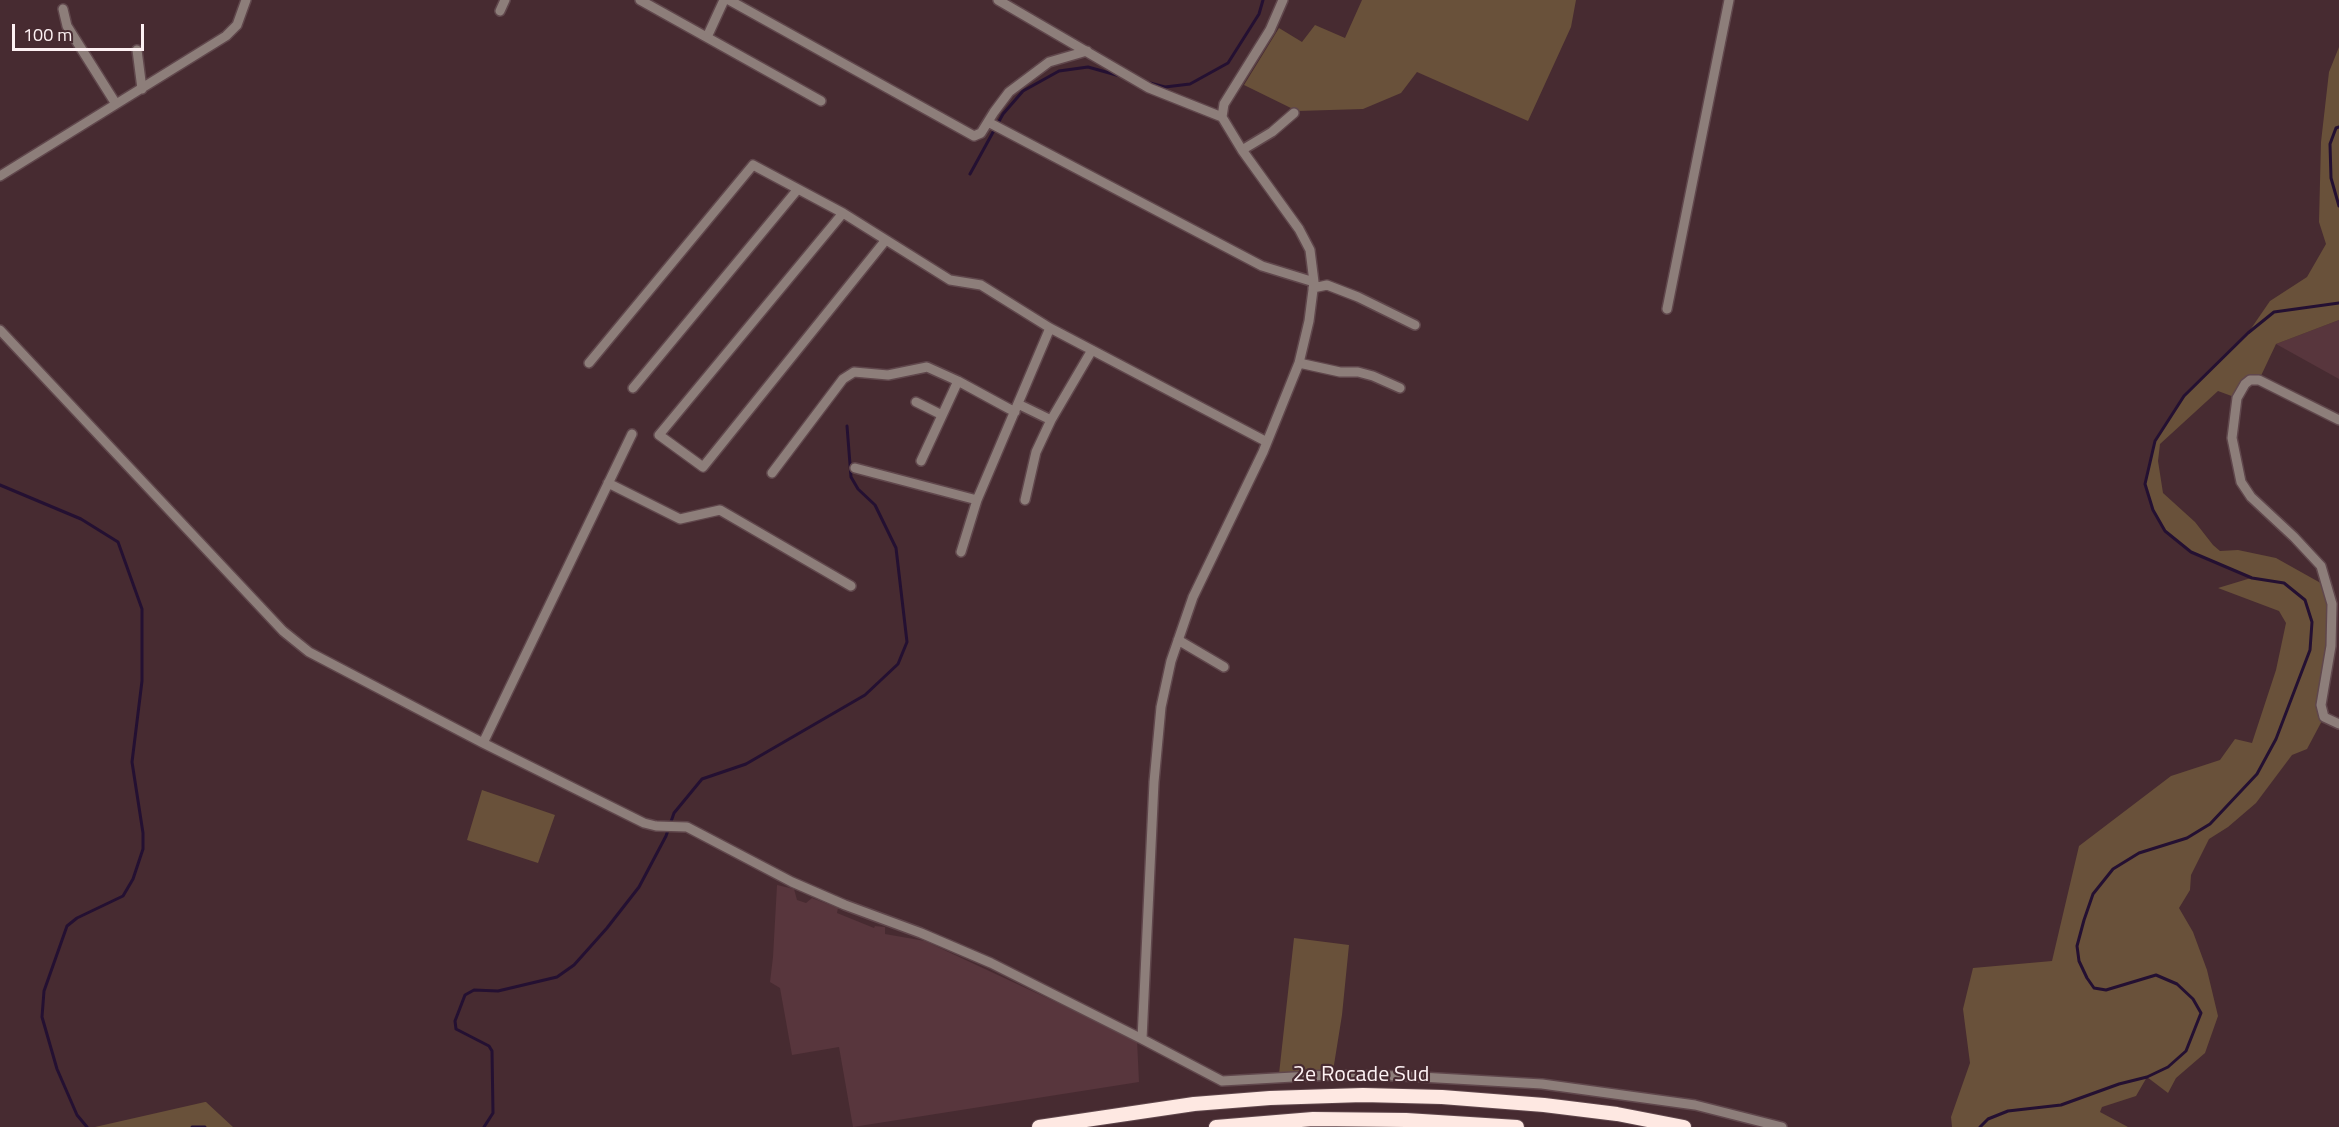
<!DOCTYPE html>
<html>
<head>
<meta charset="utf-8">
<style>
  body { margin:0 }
  #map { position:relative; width:2339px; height:1127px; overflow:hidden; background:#472b31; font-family:"Titillium Web",sans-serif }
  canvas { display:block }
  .scale { position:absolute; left:12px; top:24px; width:132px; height:27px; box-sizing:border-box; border:3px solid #fdf1f3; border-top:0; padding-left:8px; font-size:18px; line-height:21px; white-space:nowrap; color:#fdf1f3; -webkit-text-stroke:4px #472b31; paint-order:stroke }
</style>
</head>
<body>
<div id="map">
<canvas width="2339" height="1127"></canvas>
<div class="scale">100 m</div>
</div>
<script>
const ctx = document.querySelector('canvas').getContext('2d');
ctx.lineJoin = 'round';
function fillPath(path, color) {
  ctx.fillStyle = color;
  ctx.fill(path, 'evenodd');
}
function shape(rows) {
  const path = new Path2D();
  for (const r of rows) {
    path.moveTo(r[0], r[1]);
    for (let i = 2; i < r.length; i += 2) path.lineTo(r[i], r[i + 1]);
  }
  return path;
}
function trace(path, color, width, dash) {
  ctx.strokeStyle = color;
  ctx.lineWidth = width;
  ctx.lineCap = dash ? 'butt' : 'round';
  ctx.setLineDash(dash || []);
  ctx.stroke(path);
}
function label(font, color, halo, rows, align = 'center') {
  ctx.font = font + ' "Titillium Web",sans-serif';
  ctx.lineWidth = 4.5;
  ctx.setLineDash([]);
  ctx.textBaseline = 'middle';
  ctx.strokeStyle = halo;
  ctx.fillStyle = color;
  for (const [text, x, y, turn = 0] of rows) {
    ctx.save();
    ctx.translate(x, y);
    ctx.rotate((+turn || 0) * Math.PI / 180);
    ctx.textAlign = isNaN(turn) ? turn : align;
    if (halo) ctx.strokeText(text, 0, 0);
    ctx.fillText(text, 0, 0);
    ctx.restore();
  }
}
const built = shape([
  [2339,320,2339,379,2276,344],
  [777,885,794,889,797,900,806,903,812,898,838,908,837,913,874,928,875,926,885,927,885,934,925,941,1137,1040,1139,1082,853,1127,839,1047,792,1055,780,988,770,982,773,957]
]);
const green = shape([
  [1362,0,1576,0,1571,27,1528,121,1417,72,1401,93,1363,109,1297,111,1244,85,1279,28,1302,42,1315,25,1345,38],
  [2339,47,2339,320,2276,344,2259,380,2250,380,2237,398,2218,391,2160,444,2158,461,2163,493,2195,522,2213,545,2220,551,2238,550,2276,558,2326,586,2332,604,2324,717,2307,749,2292,755,2256,803,2228,827,2209,839,2191,875,2190,890,2179,908,2193,932,2207,970,2218,1016,2205,1053,2176,1078,2168,1093,2147,1077,2136,1096,2102,1107,2100,1112,2128,1127,1952,1127,1951,1117,1970,1063,1963,1009,1973,968,2052,961,2079,846,2171,776,2220,760,2235,739,2252,743,2276,670,2286,623,2279,611,2218,588,2251,578,2191,552,2165,531,2153,510,2145,484,2155,441,2184,396,2248,333,2270,301,2307,277,2326,244,2319,222,2321,142,2329,72],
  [482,790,555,815,538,863,467,840],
  [1294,938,1349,945,1342,1015,1333,1071,1279,1074],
  [206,1102,233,1127,95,1127,205,1102]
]);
const stream = shape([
  [1146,82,1165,87,1190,84,1228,63,1259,14,1263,0],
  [2339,127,2336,128,2330,144,2331,178,2339,206],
  [970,174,1003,114,1023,91,1059,71,1088,67,1120,76],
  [0,485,81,519,118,542,142,609,142,681,132,762,143,833,143,849,133,879,123,896,77,918,67,926,44,991,42,1017,57,1069,77,1115,87,1127],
  [192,1127,205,1127],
  [484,1127,493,1113,492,1051,489,1046,456,1029,455,1021,465,995,474,990,498,991,557,977,574,965,607,928,639,887,666,836,674,813,702,779,746,764,865,695,898,664,907,642,896,548,875,505,858,489,851,477,847,426],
  [1980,1127,1988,1119,2008,1111,2061,1105,2119,1084,2147,1077,2168,1067,2186,1051,2201,1013,2193,999,2177,984,2156,975,2106,990,2094,988,2087,978,2079,961,2077,946,2084,920,2093,894,2113,869,2139,853,2187,838,2210,824,2257,774,2276,739,2310,650,2312,622,2305,600,2284,583,2252,578,2191,552,2165,531,2153,510,2145,484,2155,441,2184,396,2248,333,2274,312,2339,303]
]);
const minor = shape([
  [640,0,821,101],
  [729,0,974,136,981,133,994,112,1009,92,1049,62,1087,51],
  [998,0,1149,88,1222,117],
  [63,9,67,26,116,104],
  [500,11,505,0],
  [707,37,724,0],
  [137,50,142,89],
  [988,122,1262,266,1314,282],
  [1242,150,1272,132,1294,113],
  [0,176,226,36,237,25,246,0],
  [843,213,659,435,703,467,885,241],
  [1313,288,1327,285,1358,297,1415,325],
  [1667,309,1729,0],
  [0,330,283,631,309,652,483,743,644,823,656,826,687,827,792,882,845,905,921,933,991,963,1142,1039,1154,782,1161,707,1171,661,1193,597,1263,452,1299,363,1309,321,1314,282,1310,250,1299,229,1242,150,1222,117,1224,104,1270,30,1283,0],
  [589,363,753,165,843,213,950,280,981,285,1050,328,1267,442],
  [1299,363,1340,372,1358,372,1373,376,1400,388],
  [633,388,798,189],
  [916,402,942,415],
  [1018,404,1051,420],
  [2339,420,2259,380,2250,380,2245,384,2237,398,2232,438,2241,482,2251,497,2294,537,2321,566,2332,604,2331,646,2321,705,2324,717,2339,724],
  [921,461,958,381],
  [855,468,977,500],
  [772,473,843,379,854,372,888,375,927,367,958,381,1015,412],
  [608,483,680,519,720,510,851,586],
  [1025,500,1036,452,1051,420,1092,350],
  [961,552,977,500,1050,328],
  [1178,640,1224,667],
  [483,743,632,434],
  [1142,1039,1222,1081,1329,1075,1403,1076,1542,1084,1695,1105,1782,1127]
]);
const highway = shape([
  [1039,1127,1194,1104,1270,1098,1363,1095,1442,1097,1544,1105,1617,1114,1684,1127],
  [1216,1127,1313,1119,1406,1120,1517,1127]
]);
const streetNames = [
  ["2e Rocade Sud",1361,1076]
];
fillPath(built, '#58363d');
fillPath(green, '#69513a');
trace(stream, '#241032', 3);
trace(minor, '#60474c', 12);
trace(highway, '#60474c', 16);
trace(minor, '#8d7e7a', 9);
trace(highway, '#fee8e2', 14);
label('22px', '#fdf1f3', '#472b31', streetNames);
</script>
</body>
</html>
